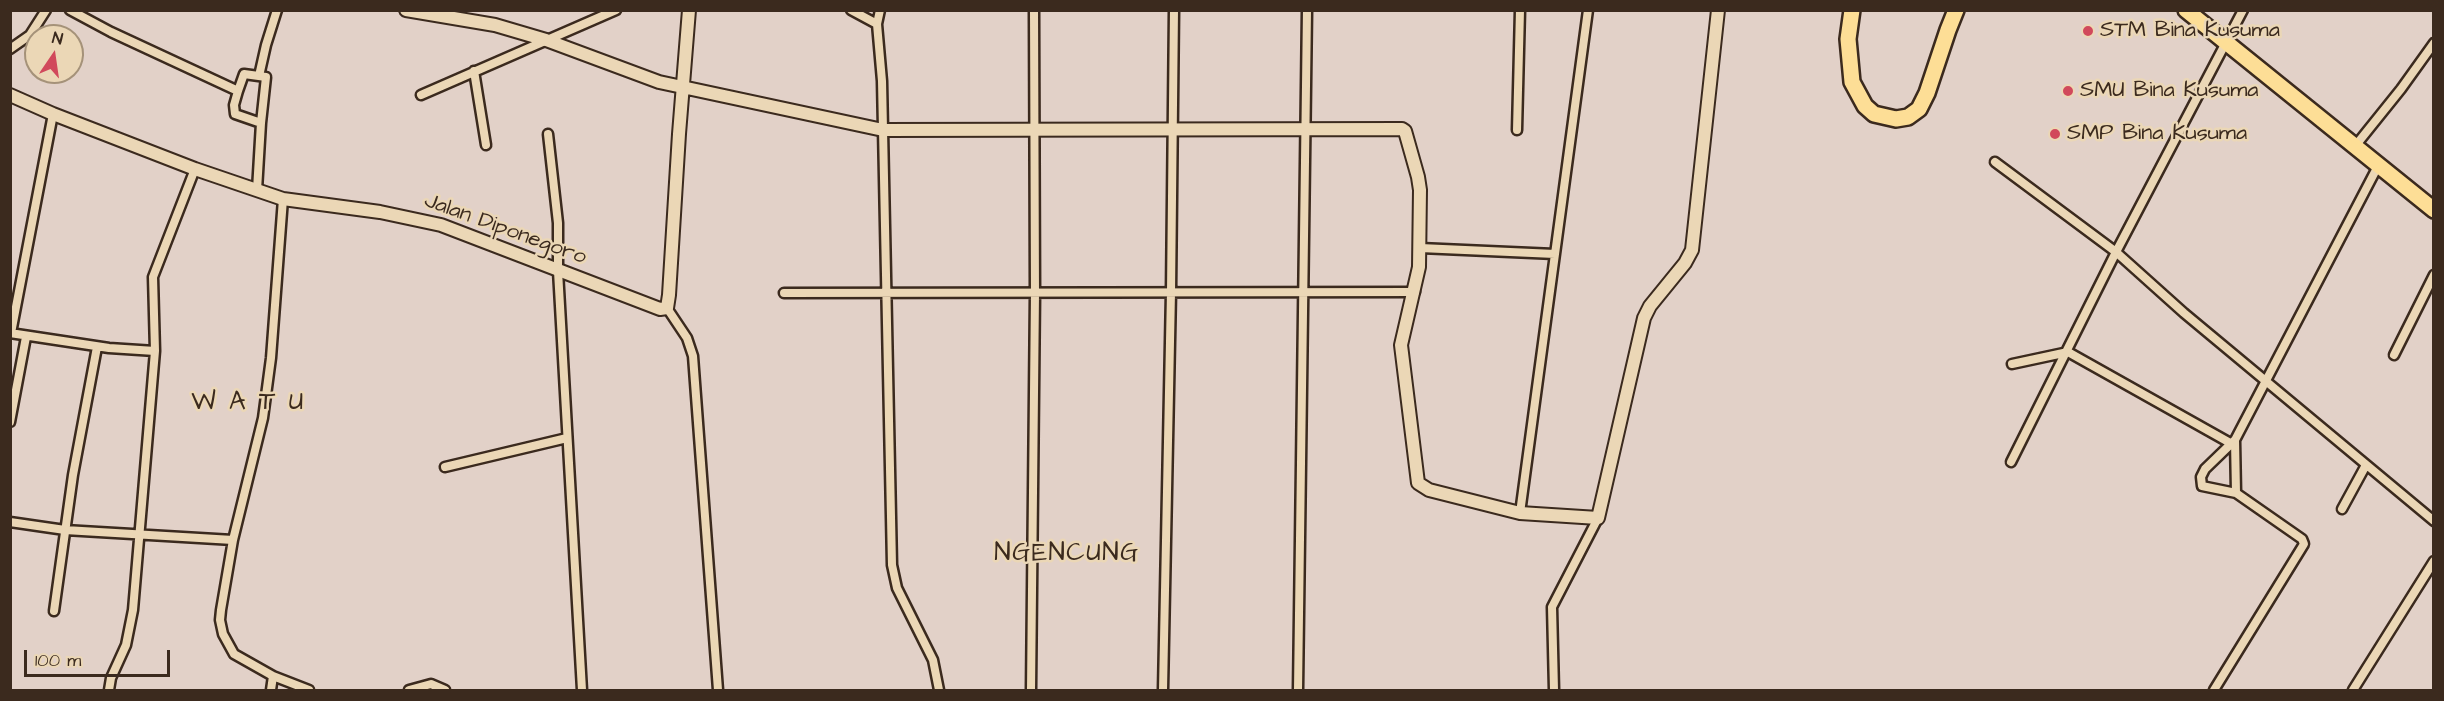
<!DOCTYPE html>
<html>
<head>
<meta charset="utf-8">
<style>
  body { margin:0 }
  #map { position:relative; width:2444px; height:701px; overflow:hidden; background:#e2d1c8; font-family:"Architects Daughter",sans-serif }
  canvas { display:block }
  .frame { position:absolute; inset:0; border:12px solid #3b2a1e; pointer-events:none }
  .north { position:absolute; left:24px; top:24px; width:60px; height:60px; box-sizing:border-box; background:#ebd7b6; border:2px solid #a59279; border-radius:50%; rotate:13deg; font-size:16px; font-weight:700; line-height:24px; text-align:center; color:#3b2a1e }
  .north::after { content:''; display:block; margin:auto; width:21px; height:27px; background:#d1495b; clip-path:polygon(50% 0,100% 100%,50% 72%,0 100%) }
  .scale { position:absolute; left:24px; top:650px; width:146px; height:27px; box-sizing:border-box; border:3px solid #3b2a1e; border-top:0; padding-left:8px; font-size:18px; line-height:21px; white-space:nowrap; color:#3b2a1e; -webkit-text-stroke:4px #ebd7b6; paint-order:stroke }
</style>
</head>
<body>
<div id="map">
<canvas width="2444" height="701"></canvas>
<div class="frame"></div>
<div class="north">N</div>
<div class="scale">100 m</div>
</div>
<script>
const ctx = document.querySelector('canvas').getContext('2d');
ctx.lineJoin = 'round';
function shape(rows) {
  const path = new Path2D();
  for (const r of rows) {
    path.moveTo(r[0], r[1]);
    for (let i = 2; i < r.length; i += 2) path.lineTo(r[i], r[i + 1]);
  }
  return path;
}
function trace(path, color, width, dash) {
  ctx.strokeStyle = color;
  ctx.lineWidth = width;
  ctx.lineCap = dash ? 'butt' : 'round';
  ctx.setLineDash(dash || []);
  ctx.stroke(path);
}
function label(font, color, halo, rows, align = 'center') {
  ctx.font = font + ' "Architects Daughter",sans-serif';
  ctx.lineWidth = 5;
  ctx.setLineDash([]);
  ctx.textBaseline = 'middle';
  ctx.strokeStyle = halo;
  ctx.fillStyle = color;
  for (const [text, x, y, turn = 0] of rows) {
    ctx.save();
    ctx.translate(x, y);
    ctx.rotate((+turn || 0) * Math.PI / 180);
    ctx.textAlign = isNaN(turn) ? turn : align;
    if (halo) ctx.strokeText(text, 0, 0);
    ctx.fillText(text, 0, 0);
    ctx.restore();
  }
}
const street = shape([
  [70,10,111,32,238,91,234,105,235,114,261,123,257,190],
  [851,10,877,24],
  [880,10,877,24,882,81,892,565,897,588,933,660,939,690],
  [10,49,30,35,46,10],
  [474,71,486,145],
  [259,76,266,45,277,10],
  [238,91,244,74,266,77,261,123],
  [421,95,616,10],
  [1517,130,1520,10],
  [548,134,558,223,558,271,582,690],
  [2356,145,2401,89,2434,43],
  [1995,162,2116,252,2184,313,2434,521],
  [1420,248,1555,254],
  [784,293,1415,292],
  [667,308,687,338,693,356,718,690],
  [10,333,109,348,155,351,153,277,195,169],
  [11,333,53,114],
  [2394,355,2434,275],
  [2012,364,2068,352,2232,444],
  [10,422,26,337],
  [2235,440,2205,469,2201,477,2202,486,2236,493,2235,440,2378,166],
  [2011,462,2116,252,2243,10],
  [445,467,567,438],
  [2342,509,2366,465],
  [1520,513,1588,10],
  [10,522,65,530,233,540,221,610,220,620,223,634,234,654,273,676,271,690],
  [233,540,263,418,271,358,283,199],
  [54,611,73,475,97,347],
  [273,676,309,690],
  [109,690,111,678,126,645,133,610,155,351],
  [409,690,431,684,445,690],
  [1031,690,1035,293,1034,10],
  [1163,690,1171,292,1174,10],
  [1298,690,1307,10],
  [1554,690,1552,607,1598,518],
  [2214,690,2304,544,2302,539,2236,493],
  [2353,690,2434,561]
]);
const secondary = shape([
  [406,10,495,25,546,40,659,82,883,130,1402,129,1405,131,1418,177,1420,190,1419,267,1401,345,1418,483,1429,490,1520,513,1598,518,1644,318,1650,306,1685,263,1692,250,1718,10],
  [10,95,53,114,195,169,283,199,380,212,441,225,660,309,667,308,669,295,679,134,689,10]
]);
const highway = shape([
  [1852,10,1848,39,1852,82,1865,106,1874,114,1896,119,1908,117,1919,109,1927,93,1948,30,1956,10],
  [2186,10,2434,210]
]);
const markers = [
  [2088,31,6,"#d1495b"],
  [2068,91,6,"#d1495b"],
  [2055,134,6,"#d1495b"]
];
const poiNames = [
  ["STM Bina Kusuma",2100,31],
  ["SMU Bina Kusuma",2080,91],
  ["SMP Bina Kusuma",2067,134]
];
const streetNames = [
  ["Jalan Diponegoro",505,230,20]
];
const quarterNames = [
  ["W A T U",248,404],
  ["NGENCUNG",1067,555]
];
trace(street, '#3b2a1e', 13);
trace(secondary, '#3b2a1e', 16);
trace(highway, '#3b2a1e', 20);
trace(street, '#ebd7b6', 8);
trace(secondary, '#ebd7b6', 12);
trace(highway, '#fdde96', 15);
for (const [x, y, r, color] of markers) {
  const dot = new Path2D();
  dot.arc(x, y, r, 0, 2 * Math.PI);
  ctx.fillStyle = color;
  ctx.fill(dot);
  trace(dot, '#ebd7b6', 2);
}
label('22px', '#3b2a1e', '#ebd7b6', poiNames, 'left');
label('22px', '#3b2a1e', '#ebd7b6', streetNames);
ctx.letterSpacing = '1.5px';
label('26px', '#3b2a1e', '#ebd7b6', quarterNames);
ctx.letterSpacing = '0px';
</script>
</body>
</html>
